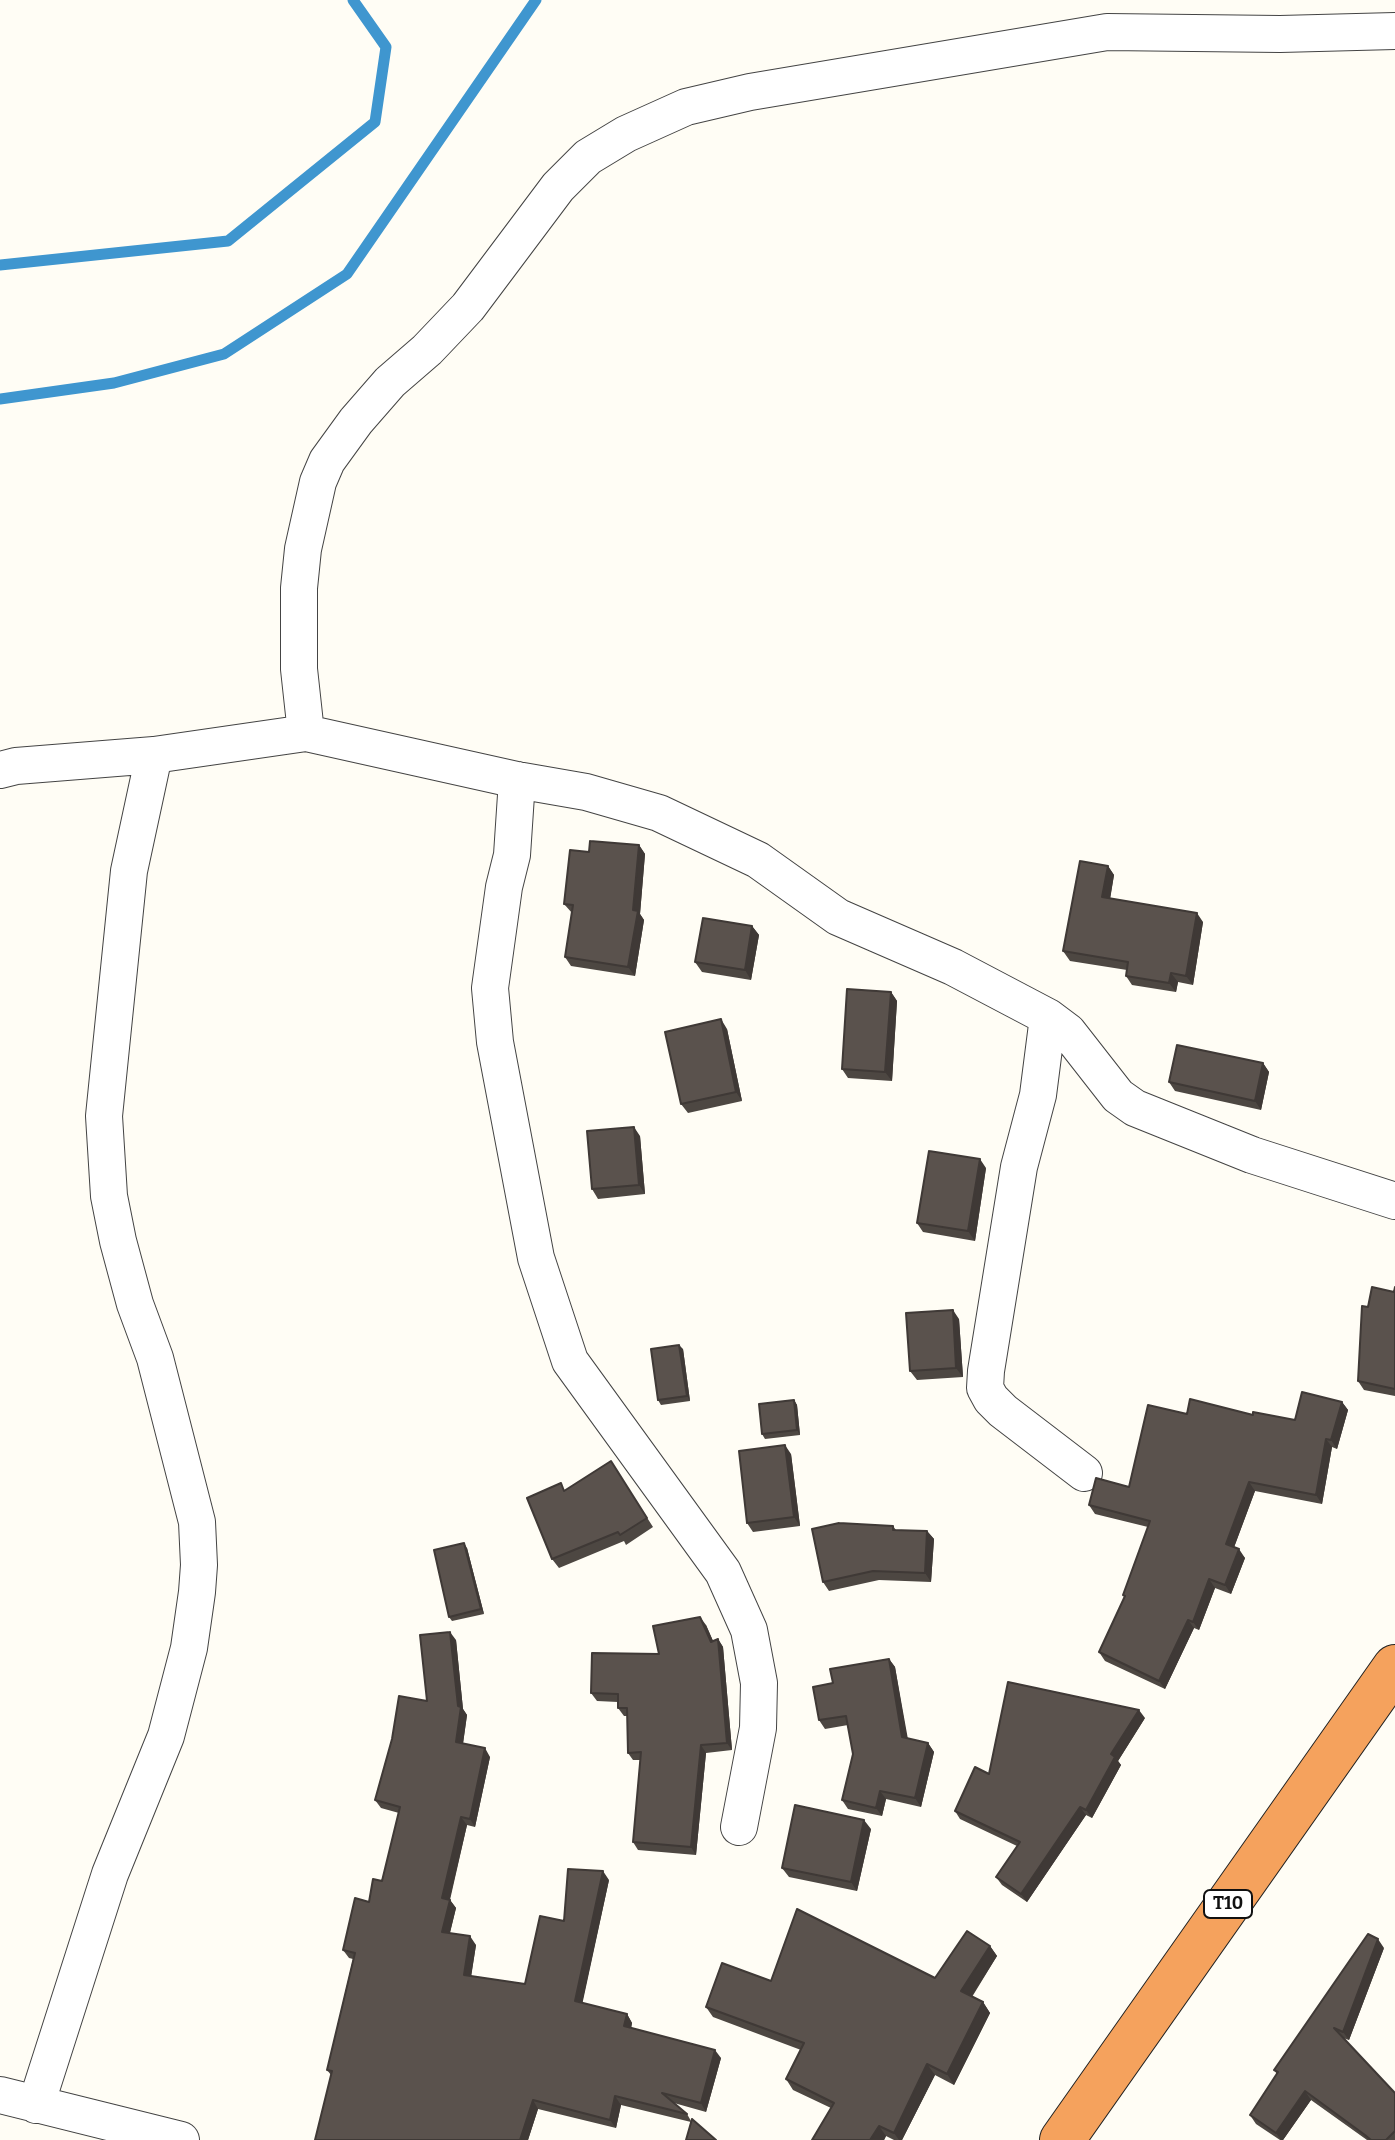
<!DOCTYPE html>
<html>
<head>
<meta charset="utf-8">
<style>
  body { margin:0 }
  canvas { display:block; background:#fffdf5 }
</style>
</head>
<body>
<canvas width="1395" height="2140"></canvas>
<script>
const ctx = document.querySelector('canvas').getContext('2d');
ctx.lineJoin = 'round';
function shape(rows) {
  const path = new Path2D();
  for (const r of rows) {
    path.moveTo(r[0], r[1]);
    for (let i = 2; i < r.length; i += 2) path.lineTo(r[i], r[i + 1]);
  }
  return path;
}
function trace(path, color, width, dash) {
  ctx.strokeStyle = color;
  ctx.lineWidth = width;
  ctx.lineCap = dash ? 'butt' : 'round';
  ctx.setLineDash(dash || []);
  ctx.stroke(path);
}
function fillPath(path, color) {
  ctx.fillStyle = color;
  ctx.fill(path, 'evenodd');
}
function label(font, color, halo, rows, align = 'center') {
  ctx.font = font + ' Bitter,serif';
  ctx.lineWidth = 8;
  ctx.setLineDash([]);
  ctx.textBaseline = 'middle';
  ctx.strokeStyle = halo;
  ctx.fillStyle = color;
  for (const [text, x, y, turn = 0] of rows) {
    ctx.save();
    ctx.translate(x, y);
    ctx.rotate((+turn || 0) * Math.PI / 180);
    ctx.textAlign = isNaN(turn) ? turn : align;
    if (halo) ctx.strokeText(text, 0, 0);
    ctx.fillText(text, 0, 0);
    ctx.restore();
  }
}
const stream = shape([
  [0,265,228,241,375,122,386,47,353,0],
  [0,399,114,383,224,354,347,274,536,0]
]);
const minor = shape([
  [306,733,299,669,299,588,303,549,318,482,327,461,356,421,390,382,427,350,468,307,558,187,588,157,626,134,686,107,750,92,1107,32,1280,34,1395,31],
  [0,770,16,766,154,755,306,733,517,780,586,792,659,813,758,860,838,917,953,967,1048,1017,1068,1032,1118,1096,1135,1108,1252,1155,1395,1201],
  [517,780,512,855,504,887,490,988,495,1042,536,1258,570,1361,723,1572,749,1630,759,1683,758,1728,739,1827],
  [1048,1017,1038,1095,1019,1167,986,1371,985,1388,991,1399,1003,1411,1084,1473],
  [0,2095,181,2140],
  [36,2105,110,1874,166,1736,189,1648,197,1592,199,1565,197,1522,155,1358,135,1304,118,1241,109,1196,104,1116,129,871,154,755]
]);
const highway = shape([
  [1062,2140,1395,1667]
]);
const wall = shape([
  [639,845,645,854,640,914,644,920,635,976,571,966,565,957,572,913,564,904,589,852],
  [1108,866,1114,875,1110,898,1203,922,1193,985,1178,982,1176,992,1132,985,1126,976,1127,970,1070,961,1063,951],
  [752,926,759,935,751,980,702,972,695,962],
  [891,992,897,1001,892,1081,848,1078,842,1069],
  [727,1029,742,1101,688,1113,681,1104],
  [1263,1063,1269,1072,1261,1110,1175,1091,1169,1082],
  [640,1136,645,1194,598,1199,592,1189],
  [986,1168,975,1241,923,1232,917,1223],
  [1395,1287,1395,1396,1364,1390,1358,1381,1368,1307,1394,1292],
  [959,1319,963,1377,917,1380,910,1371],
  [683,1349,690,1401,661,1405,658,1400],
  [794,1400,797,1405,800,1435,765,1439,762,1434],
  [1342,1402,1348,1410,1337,1449,1332,1447,1322,1504,1255,1491,1234,1547,1245,1558,1231,1594,1215,1588,1199,1630,1194,1628,1165,1689,1105,1661,1099,1652,1125,1598,1123,1595,1148,1527,1095,1514,1089,1505,1129,1487,1187,1414,1253,1415,1295,1420],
  [791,1454,800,1526,753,1532,747,1523],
  [611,1461,653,1527,626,1545,624,1541,559,1568,552,1559,566,1490],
  [893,1526,896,1530,927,1531,934,1539,931,1582,879,1580,829,1591,823,1582],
  [467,1548,484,1614,452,1621,449,1617],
  [706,1625,713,1641,718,1639,723,1647,732,1750,706,1753,696,1855,638,1850,633,1842,640,1760,633,1760,628,1753,627,1716,624,1716,618,1708,618,1702,597,1701,591,1693],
  [456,1640,463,1709,467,1715,463,1744,490,1757,475,1827,467,1825,450,1900,456,1908,450,1933,476,1945,471,1976,525,1984,564,1921,609,1880,582,2003,627,2014,632,2023,631,2028,721,2058,706,2112,674,2103,687,2114,691,2121,691,2122,621,2105,616,2128,538,2109,528,2140,315,2140,331,2075,327,2070,353,1959,349,1958,343,1950,382,1881,399,1813,381,1808,375,1800,427,1701],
  [889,1659,895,1667,907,1738,928,1743,934,1752,921,1807,886,1799,882,1816,848,1809,842,1800,853,1754,848,1725,825,1729,819,1720,833,1683],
  [1145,1718,1118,1761,1121,1765,1092,1818,1086,1815,1027,1902,1002,1885,996,1877,1017,1846,960,1819,955,1811,989,1774],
  [871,1829,857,1891,789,1877,782,1868],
  [990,1946,997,1956,972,1997,983,2002,990,2013,954,2085,935,2075,902,2140,894,2140,886,2136,884,2140,812,2140,831,2108,793,2090,786,2079,801,2050,713,2017,706,2007,771,1981,935,1978],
  [1384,1948,1349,2040,1343,2038,1395,2093,1395,2140,1367,2140,1311,2100,1283,2140,1280,2140,1256,2124,1250,2115,1277,2074,1274,2070]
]);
const shadedWall = shape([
  [639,845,645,854,640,914,644,920,635,976,628,967],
  [1108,866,1114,875,1109,906,1102,897],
  [1197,913,1203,922,1193,985,1186,976],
  [752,926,759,935,751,980,745,970],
  [1171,973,1178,982,1176,992,1169,983],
  [891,992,897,1001,892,1081,885,1072],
  [721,1019,727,1029,742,1101,736,1092],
  [1263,1063,1269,1072,1261,1110,1255,1101],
  [634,1127,640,1136,645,1194,639,1185],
  [980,1159,986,1168,975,1241,968,1231],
  [953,1310,959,1319,963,1377,956,1368],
  [679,1345,683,1349,690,1401,687,1396],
  [794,1400,797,1405,800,1435,797,1430],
  [1342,1402,1348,1410,1337,1449,1331,1440],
  [1326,1439,1332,1447,1322,1504,1316,1495],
  [785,1445,791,1454,800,1526,794,1517],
  [1249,1482,1255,1491,1232,1553,1226,1544],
  [927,1531,934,1539,931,1582,925,1573],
  [464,1543,467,1548,484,1614,481,1609],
  [1239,1549,1245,1558,1231,1594,1225,1585],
  [1209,1579,1215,1588,1199,1630,1193,1622],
  [700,1617,706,1625,717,1650,711,1642],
  [1188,1620,1194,1628,1165,1689,1159,1681],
  [450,1632,456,1640,463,1709,467,1715,462,1750,456,1742,458,1706],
  [718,1639,723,1647,732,1750,727,1743],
  [889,1659,895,1667,909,1745,902,1737],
  [1139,1710,1145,1718,1118,1761,1121,1765,1092,1818,1086,1810,1111,1754],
  [928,1743,934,1752,921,1807,915,1798],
  [701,1745,706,1753,696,1855,691,1847],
  [485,1748,490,1757,475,1827,470,1819],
  [880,1791,886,1799,882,1816,876,1808],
  [1080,1807,1086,1815,1027,1902,1021,1894],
  [461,1817,467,1825,448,1906,442,1898],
  [864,1820,871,1829,857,1891,851,1882],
  [603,1871,609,1880,581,2010,575,2001],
  [450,1900,456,1908,448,1940,442,1932],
  [470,1936,476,1945,470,1984,464,1975],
  [1378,1939,1384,1948,1349,2040,1343,2032],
  [990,1946,997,1956,968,2002,961,1991],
  [983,2002,990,2013,954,2085,947,2074],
  [627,2014,632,2023,630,2034,624,2026],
  [715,2050,721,2058,706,2112,701,2103],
  [927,2064,935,2075,902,2140,899,2140,894,2133],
  [1305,2091,1311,2100,1283,2140,1281,2140,1276,2133],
  [615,2096,621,2105,616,2128,610,2120],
  [533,2100,538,2109,528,2140,520,2140],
  [879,2126,886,2136,884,2140,870,2140]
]);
const building = shape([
  [590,841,639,845,633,910,638,911,628,967,565,957,573,905,564,904,570,850,589,852,590,841],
  [1080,861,1108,866,1102,897,1197,913,1186,976,1171,973,1169,983,1126,976,1128,962,1063,951,1080,861],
  [703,918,752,926,745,970,695,962,703,918],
  [847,989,891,992,885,1072,842,1069,847,989],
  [721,1019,736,1092,681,1104,665,1032,721,1019],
  [1177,1045,1263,1063,1255,1101,1169,1082,1177,1045],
  [634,1127,639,1185,592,1189,587,1131,634,1127],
  [929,1151,980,1159,968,1231,917,1223,929,1151],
  [1372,1287,1394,1292,1395,1287,1395,1389,1358,1381,1362,1306,1368,1307,1372,1287],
  [953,1310,956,1368,910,1371,906,1313,953,1310],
  [679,1345,687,1396,658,1400,651,1349,679,1345],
  [1302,1392,1342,1402,1331,1440,1326,1439,1316,1495,1249,1482,1226,1544,1239,1549,1225,1585,1209,1579,1193,1622,1188,1620,1159,1681,1099,1652,1125,1596,1123,1595,1150,1521,1089,1505,1096,1478,1129,1487,1148,1405,1187,1414,1190,1399,1253,1415,1253,1412,1295,1420,1302,1392],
  [794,1400,797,1430,762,1434,759,1404,794,1400],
  [785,1445,794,1517,747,1523,739,1451,785,1445],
  [611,1461,647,1518,620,1535,618,1532,552,1559,527,1498,561,1483,564,1491,611,1461],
  [839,1523,893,1526,893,1530,927,1531,925,1573,873,1571,823,1582,812,1529,839,1523],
  [464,1543,481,1609,449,1617,434,1550,464,1543],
  [700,1617,711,1642,718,1639,727,1743,701,1745,691,1847,633,1842,641,1752,628,1753,627,1708,618,1708,618,1694,591,1693,592,1653,659,1654,653,1626,700,1617],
  [450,1632,458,1706,461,1707,456,1742,485,1748,470,1819,461,1817,442,1898,450,1900,442,1932,470,1936,464,1975,525,1984,540,1916,564,1921,568,1869,603,1871,575,2001,627,2014,624,2026,715,2050,701,2103,662,2093,687,2114,615,2096,610,2120,533,2100,520,2140,315,2140,332,2071,327,2070,355,1953,343,1950,355,1898,369,1902,373,1879,382,1881,400,1807,375,1800,392,1739,399,1696,427,1701,420,1635,450,1632],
  [889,1659,902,1737,928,1743,915,1798,880,1791,876,1808,842,1800,853,1754,846,1716,819,1720,813,1687,833,1683,830,1669,889,1659],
  [1008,1682,1139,1710,1111,1754,1115,1757,1086,1810,1080,1807,1021,1894,996,1877,1020,1842,955,1811,975,1767,989,1774,1008,1682],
  [795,1805,864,1820,851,1882,782,1868,795,1805],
  [797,1909,935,1978,967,1931,990,1946,961,1991,983,2002,947,2074,927,2064,894,2133,879,2126,870,2140,812,2140,834,2103,786,2079,804,2043,706,2007,722,1963,771,1981,797,1909],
  [1368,1934,1378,1939,1343,2032,1334,2028,1395,2093,1395,2131,1386,2140,1371,2140,1365,2135,1305,2091,1276,2133,1250,2115,1278,2072,1274,2070,1368,1934],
  [692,2119,716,2140,686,2140,692,2119]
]);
const shields = [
  [1228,1904,48]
];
const shieldNames = [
  ["T10",1228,1904]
];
trace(stream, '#3f96cf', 11);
trace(minor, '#444', 38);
trace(highway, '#222', 46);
trace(minor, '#fff', 36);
trace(highway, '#f5a25d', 44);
fillPath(wall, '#4d4742');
fillPath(shadedWall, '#3f3936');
fillPath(building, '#5a524d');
trace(building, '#3f3936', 2);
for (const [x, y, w] of shields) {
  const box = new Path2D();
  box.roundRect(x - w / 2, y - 14, w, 28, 6);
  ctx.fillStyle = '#fff';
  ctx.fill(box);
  trace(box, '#111', 2);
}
label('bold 18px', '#111', null, shieldNames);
</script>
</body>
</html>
